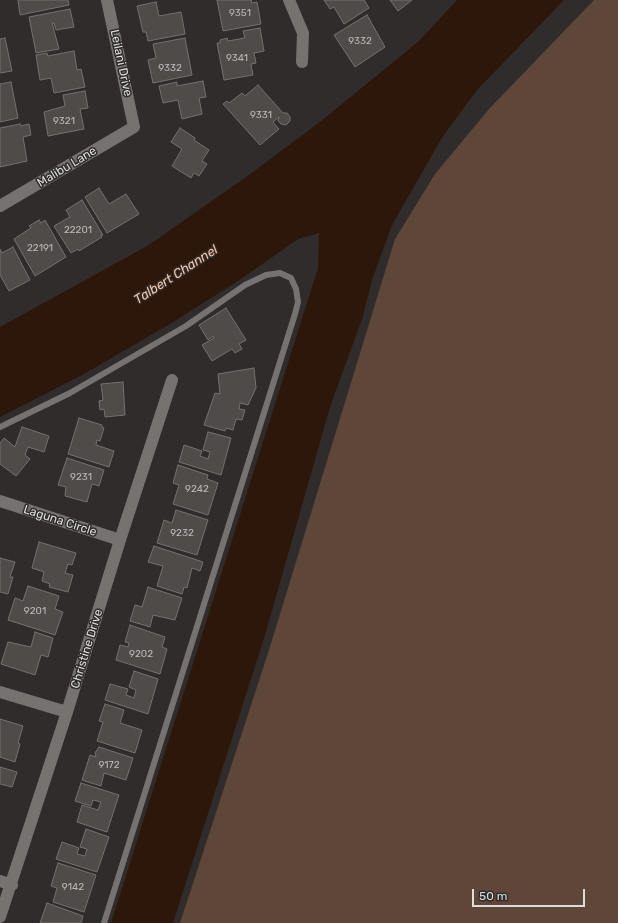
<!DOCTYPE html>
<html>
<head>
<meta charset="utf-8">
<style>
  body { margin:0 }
  #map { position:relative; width:618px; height:923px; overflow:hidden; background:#2f2c2b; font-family:Rubik,sans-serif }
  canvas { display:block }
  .scale { position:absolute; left:472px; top:889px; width:113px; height:18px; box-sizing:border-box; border:2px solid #dfdddc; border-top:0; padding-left:5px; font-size:12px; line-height:14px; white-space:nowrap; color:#dfdddc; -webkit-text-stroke:3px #2f2c2b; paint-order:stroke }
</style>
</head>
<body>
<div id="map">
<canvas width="618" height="923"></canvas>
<div class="scale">50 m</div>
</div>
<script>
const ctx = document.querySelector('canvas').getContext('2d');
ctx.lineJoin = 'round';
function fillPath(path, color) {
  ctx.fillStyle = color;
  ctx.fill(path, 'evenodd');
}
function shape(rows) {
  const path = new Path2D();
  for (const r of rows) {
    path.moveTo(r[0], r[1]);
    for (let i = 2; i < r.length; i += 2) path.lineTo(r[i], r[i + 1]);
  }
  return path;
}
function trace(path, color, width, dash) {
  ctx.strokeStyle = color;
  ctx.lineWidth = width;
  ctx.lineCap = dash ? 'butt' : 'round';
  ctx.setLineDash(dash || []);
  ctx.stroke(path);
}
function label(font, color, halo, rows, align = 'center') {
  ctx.font = font + ' Rubik,sans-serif';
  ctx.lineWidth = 3;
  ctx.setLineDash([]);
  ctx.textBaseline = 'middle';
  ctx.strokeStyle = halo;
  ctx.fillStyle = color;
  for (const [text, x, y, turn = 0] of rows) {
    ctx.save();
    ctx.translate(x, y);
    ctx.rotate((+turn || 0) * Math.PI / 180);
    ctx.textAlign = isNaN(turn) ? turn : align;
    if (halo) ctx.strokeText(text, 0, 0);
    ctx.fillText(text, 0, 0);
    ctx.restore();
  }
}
const green = shape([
  [594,0,618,0,618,923,180,923,269,650,395,239,435,174,489,109]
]);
const water = shape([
  [457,0,564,0,477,90,443,136,392,225,372,280,363,316,330,407,265,635,173,923,111,923,318,268,319,233,298,239,241,279,170,324,82,375,0,417,0,327,149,245,249,175,320,122,419,41]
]);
const building = shape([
  [18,0,68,0,69,5,20,15,18,0],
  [217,0,251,0,252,3,257,2,261,24,223,31,217,0],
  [324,0,364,0,369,8,344,24,334,7,330,9,324,0],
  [390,0,412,0,398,11,390,0],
  [156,2,159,16,181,12,185,34,148,41,146,32,143,32,137,6,156,2],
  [70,9,74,27,56,30,54,23,52,23,59,49,36,53,29,17,70,9],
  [367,15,385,47,355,67,334,35,367,15],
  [260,28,264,51,254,53,256,63,251,64,253,75,224,80,217,43,220,43,220,40,227,38,228,41,245,38,243,31,260,28],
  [5,38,12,71,0,73,0,39,5,38],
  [185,38,192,75,153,83,148,60,156,58,153,44,185,38],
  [74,51,77,70,81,69,85,87,54,93,51,78,40,80,36,55,47,53,48,56,74,51],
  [203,81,206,97,199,98,202,114,182,119,178,100,163,103,159,86,177,82,177,86,203,81],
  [11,82,18,118,0,122,0,84,11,82],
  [258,85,283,113,287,113,290,117,290,121,286,125,281,124,278,121,279,117,273,122,279,129,260,145,223,104,227,101,229,103,242,93,245,96,258,85],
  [85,91,88,108,80,109,84,129,48,136,44,112,65,106,63,95,85,91],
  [20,124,21,126,29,124,31,135,23,137,27,161,0,167,0,128,20,124],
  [180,128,195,138,194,140,209,150,202,161,207,164,199,176,194,173,191,178,172,166,182,149,171,142,180,128],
  [99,188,109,204,126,194,139,214,107,233,85,197,99,188],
  [82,200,103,235,101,235,102,237,79,251,78,249,71,253,54,226,70,217,66,210,82,200],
  [39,220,41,223,45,220,66,257,35,276,14,239,31,228,29,226,39,220],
  [13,247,30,280,9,291,0,275,0,249,2,253,13,247],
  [226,308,246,340,239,344,242,349,235,353,232,349,212,361,202,345,214,338,213,336,208,340,199,325,226,308],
  [254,368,256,388,248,405,240,403,239,409,245,410,242,420,236,419,233,430,226,428,225,431,204,425,215,393,220,394,218,374,254,368],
  [123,382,125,415,105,417,104,409,100,410,99,401,103,400,101,384,123,382],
  [79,418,102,425,102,427,104,428,100,441,97,440,96,445,114,451,109,467,68,454,79,418],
  [22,427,49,436,44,452,28,447,25,455,30,459,16,476,0,464,0,443,4,438,15,447,22,427],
  [208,432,231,438,221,475,179,462,184,445,202,451,200,456,208,459,210,452,203,450,208,432],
  [67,458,104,470,99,486,92,484,87,502,65,496,66,487,58,485,67,458],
  [178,465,208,475,207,479,218,483,208,515,173,504,179,485,173,483,178,465],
  [176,510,208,520,197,555,157,543,164,520,172,523,176,510],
  [39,542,76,553,72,565,68,564,65,573,73,575,68,592,49,587,50,584,42,581,44,572,32,568,39,542],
  [154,546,203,562,200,571,192,568,187,588,184,587,182,594,157,586,163,566,148,562,154,546],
  [0,558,15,562,10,577,13,577,8,594,0,592,0,558],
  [28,586,59,596,55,609,63,612,55,635,8,620,15,598,23,601,28,586],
  [148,587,182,598,175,620,153,615,150,627,130,621,135,605,142,607,148,587],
  [130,625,165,637,162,647,167,649,160,674,116,660,120,645,128,647,129,643,125,642,130,625],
  [35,632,53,638,48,657,41,655,35,675,1,664,8,642,31,647,35,632],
  [134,671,158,679,148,714,105,700,110,684,128,689,126,695,134,698,136,690,129,687,134,671],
  [105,704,124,710,120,723,142,730,135,753,97,741,103,722,99,721,105,704],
  [0,719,23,726,18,743,20,744,15,762,0,757,0,719],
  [99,747,133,758,126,780,104,773,101,786,82,780,90,755,96,757,95,753,99,747],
  [0,767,17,772,12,787,0,784,0,767],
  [81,783,119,795,107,832,77,822,82,805,98,810,101,802,93,800,91,806,75,801,81,783],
  [86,829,109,837,97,872,56,859,62,842,79,848,77,854,85,856,87,849,80,847,86,829],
  [58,863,96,875,84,912,53,902,57,888,51,886,58,863],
  [47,903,83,916,81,923,40,923,47,903]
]);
const lane = shape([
  [0,427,70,393,186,326,245,285,266,275,280,273,291,278,296,289,298,302,295,314,104,923]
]);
const street = shape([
  [289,0,303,33,302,62],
  [0,206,134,127,107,0],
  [0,501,120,540],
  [0,692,67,712],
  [0,881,12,885],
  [0,917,67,712,120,540,172,380]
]);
const numberNames = [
  ["9351",240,13],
  ["9332",360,41],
  ["9341",237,58],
  ["9332",170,68],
  ["9331",261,115],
  ["9321",64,121],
  ["22201",78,230],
  ["22191",40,248],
  ["9231",81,477],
  ["9242",197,489],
  ["9232",182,533],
  ["9201",35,611],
  ["9202",141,654],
  ["9172",109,765],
  ["9142",73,887]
];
const streetNames = [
  ["Leilani Drive",121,63,78],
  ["Malibu Lane",67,167,-31],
  ["Laguna Circle",60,521,18],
  ["Christine Drive",87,649,-73]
];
const waterNames = [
  ["Talbert Channel",176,275,-33]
];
fillPath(green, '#5e4639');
fillPath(water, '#2d170a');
fillPath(building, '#4e4b49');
trace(building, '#75716f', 1);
trace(lane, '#757270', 6);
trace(street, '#757270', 12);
label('10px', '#bbb8b7', null, numberNames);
label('12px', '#dfdddc', '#2f2c2b', streetNames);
label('italic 13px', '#f9c4a8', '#2f2c2b', waterNames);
</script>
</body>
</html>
